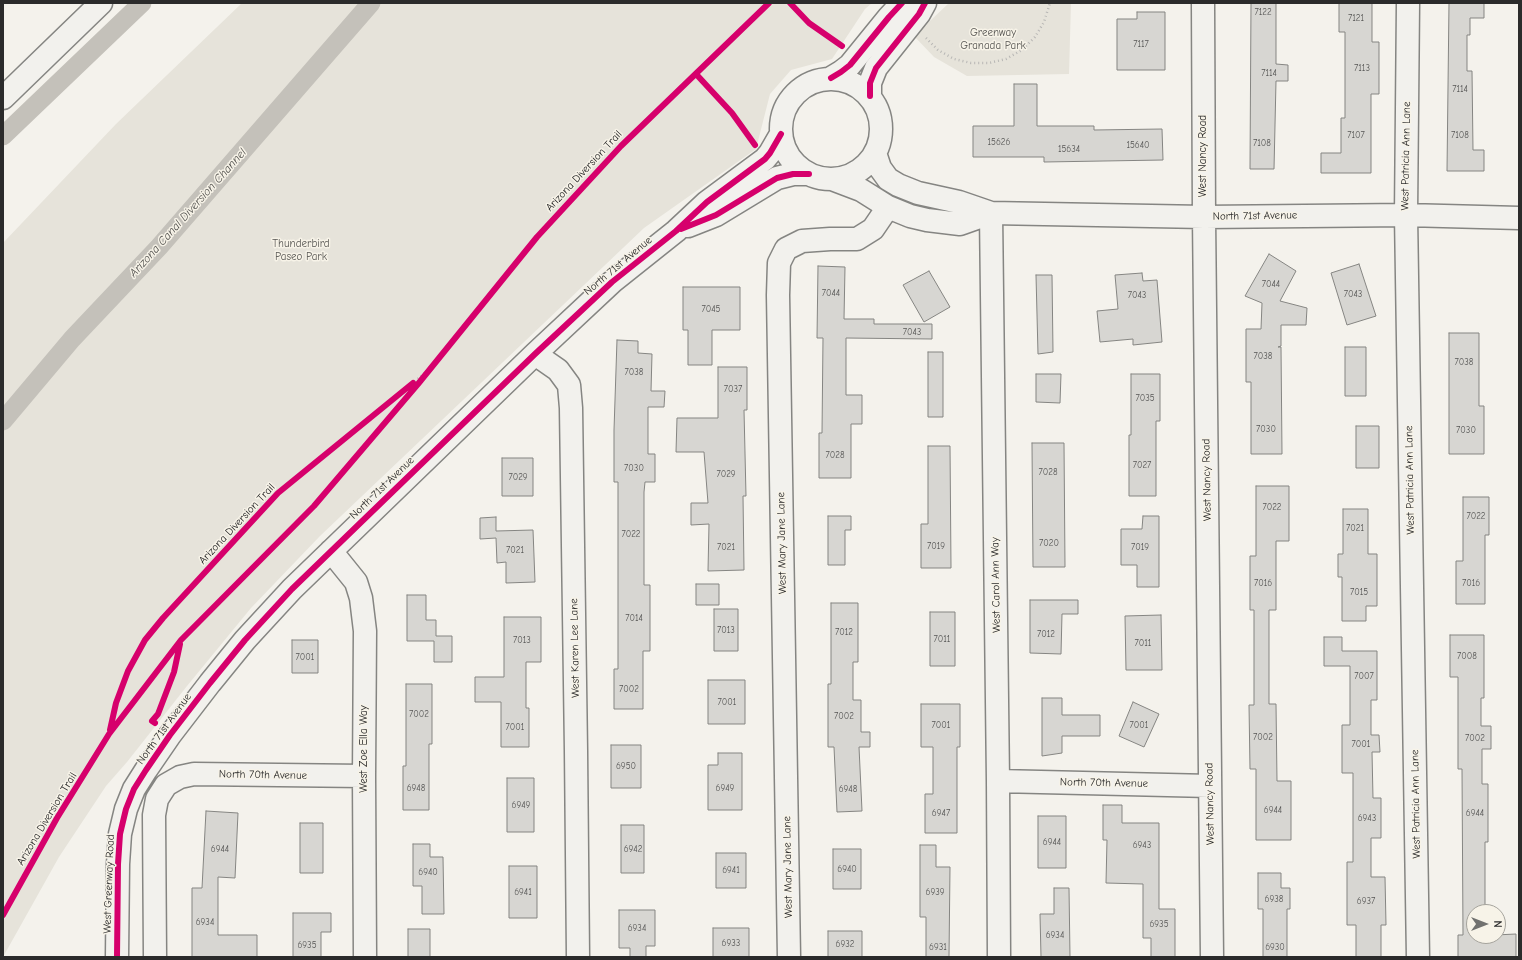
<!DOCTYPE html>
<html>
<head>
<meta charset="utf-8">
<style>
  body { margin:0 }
  #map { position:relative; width:1522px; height:960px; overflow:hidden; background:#f4f2ec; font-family:"Comic Neue",sans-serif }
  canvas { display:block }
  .frame { position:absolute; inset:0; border:4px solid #2b2b2b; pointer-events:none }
  .north { position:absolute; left:1466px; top:904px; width:40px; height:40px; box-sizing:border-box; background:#f7f3e8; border:1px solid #a5a39c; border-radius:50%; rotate:90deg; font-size:11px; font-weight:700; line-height:16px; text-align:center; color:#2b2b2b }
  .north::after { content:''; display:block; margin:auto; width:14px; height:18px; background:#71716f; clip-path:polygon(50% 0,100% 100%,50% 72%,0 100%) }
</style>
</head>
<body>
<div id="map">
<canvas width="1522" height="960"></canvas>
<div class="frame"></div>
<div class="north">N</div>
</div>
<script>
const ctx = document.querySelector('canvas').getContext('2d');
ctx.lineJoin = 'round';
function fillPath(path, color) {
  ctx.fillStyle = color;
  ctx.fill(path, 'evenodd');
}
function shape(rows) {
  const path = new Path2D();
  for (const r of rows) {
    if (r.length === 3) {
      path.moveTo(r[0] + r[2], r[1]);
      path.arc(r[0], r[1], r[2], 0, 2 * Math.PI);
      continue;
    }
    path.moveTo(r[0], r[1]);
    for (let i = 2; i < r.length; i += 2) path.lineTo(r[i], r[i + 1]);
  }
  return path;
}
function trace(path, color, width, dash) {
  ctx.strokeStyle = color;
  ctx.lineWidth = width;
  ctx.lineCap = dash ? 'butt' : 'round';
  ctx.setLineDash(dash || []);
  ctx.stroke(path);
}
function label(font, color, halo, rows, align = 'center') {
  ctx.font = font + ' "Comic Neue",sans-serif';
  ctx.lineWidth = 3;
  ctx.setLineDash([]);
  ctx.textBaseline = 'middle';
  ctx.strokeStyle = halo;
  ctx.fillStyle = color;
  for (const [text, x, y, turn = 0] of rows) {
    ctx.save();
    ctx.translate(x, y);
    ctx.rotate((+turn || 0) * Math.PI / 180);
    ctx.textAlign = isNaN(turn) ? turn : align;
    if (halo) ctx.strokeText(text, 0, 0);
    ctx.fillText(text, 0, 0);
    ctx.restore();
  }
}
const green = shape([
  [242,3,872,3,865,9,832,59,791,70,770,94,756,149,644,228,320,536,251,608,187,686,127,762,106,786,59,857,3,957,3,243,116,124],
  [949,3,1071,3,1069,74,967,76,934,57,914,36]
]);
const canal = shape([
  [3,136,142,3],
  [3,421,72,339,159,247,371,3]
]);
const building = shape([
  [1251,3,1276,3,1276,64,1288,65,1288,81,1276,81,1274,169,1250,169,1251,3],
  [1339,3,1372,3,1372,42,1379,42,1379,94,1371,94,1371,173,1321,173,1321,153,1341,153,1341,118,1345,118,1345,32,1339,32,1339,3],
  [1449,3,1484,3,1484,18,1470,18,1470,35,1467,35,1467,71,1472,71,1473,150,1484,150,1484,171,1447,171,1449,3],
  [1137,12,1165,12,1165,70,1117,70,1117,19,1137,19,1137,12],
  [1014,84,1037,84,1037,126,1094,126,1094,130,1162,129,1163,160,1044,162,1044,157,973,157,973,126,1014,126,1014,84],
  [1269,254,1296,271,1280,301,1307,308,1306,325,1281,325,1281,346,1278,347,1281,347,1282,454,1251,454,1251,382,1246,382,1246,329,1261,329,1262,303,1245,296,1269,254],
  [1359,264,1376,316,1347,325,1331,273,1359,264],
  [818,266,845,267,844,319,874,319,874,324,932,324,932,339,846,338,846,395,862,395,862,424,851,424,851,478,819,478,819,433,822,433,823,338,817,338,818,266],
  [929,271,950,307,924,322,903,285,929,271],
  [1142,273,1143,281,1157,280,1162,342,1133,345,1133,339,1100,342,1097,311,1118,309,1115,275,1142,273],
  [1036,275,1052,275,1053,352,1038,354,1036,275],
  [683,287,740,287,740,330,712,330,712,365,688,365,688,330,683,330,683,287],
  [1449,333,1479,333,1479,406,1484,406,1484,454,1449,454,1449,333],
  [617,340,638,341,638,353,652,354,651,391,665,391,664,407,648,407,648,454,655,454,655,482,645,482,644,492,644,585,650,585,650,651,643,651,643,709,614,709,614,669,618,669,618,482,614,482,614,430,617,340],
  [1345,347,1366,347,1366,396,1345,396,1345,347],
  [928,352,943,352,943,417,928,417,928,352],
  [718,367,747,367,747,410,744,410,746,496,743,496,744,570,708,571,709,524,691,525,691,503,708,503,704,452,676,452,677,418,718,418,718,367],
  [1036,374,1061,374,1060,403,1036,402,1036,374],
  [1131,374,1160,374,1160,421,1156,421,1156,496,1129,496,1129,435,1131,435,1131,374],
  [1356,426,1379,426,1379,468,1356,468,1356,426],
  [1032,443,1064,443,1065,567,1033,567,1032,443],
  [928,446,950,446,951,568,921,568,921,524,928,524,928,446],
  [502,458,533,458,533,496,502,496,502,458],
  [1256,486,1289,486,1289,541,1276,541,1276,610,1269,610,1269,704,1276,704,1277,781,1291,781,1291,840,1256,840,1256,769,1250,769,1249,705,1254,705,1254,610,1250,610,1250,556,1256,556,1256,486],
  [1463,497,1489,497,1489,535,1485,535,1485,604,1456,604,1456,561,1463,561,1463,497],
  [1343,509,1368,509,1368,554,1377,554,1377,606,1366,606,1366,621,1342,621,1342,577,1338,577,1338,554,1343,554,1343,509],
  [828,516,851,516,851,530,845,530,845,565,828,565,828,516],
  [1143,516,1159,516,1159,587,1137,587,1137,565,1121,565,1121,529,1142,529,1143,516],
  [496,517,496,531,533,530,535,582,506,583,506,562,497,563,496,538,480,539,480,518,496,517],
  [696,584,719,584,719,605,696,605,696,584],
  [407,595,426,595,426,620,436,620,436,636,452,636,452,662,434,662,434,641,407,641,407,595],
  [1030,600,1078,600,1078,614,1062,614,1061,654,1030,653,1030,600],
  [831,603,858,603,858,662,853,662,853,700,861,700,861,732,870,732,870,747,859,747,862,811,837,812,834,747,828,747,828,684,831,684,831,603],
  [714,609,738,609,738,651,714,651,714,609],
  [930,612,955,612,955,666,930,666,930,612],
  [1161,615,1162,670,1126,670,1125,616,1161,615],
  [504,617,541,617,541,662,526,662,526,708,529,708,529,747,501,747,501,702,475,702,475,677,504,677,504,617],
  [1450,635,1484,635,1484,698,1481,698,1481,726,1491,726,1491,749,1482,749,1482,784,1488,784,1488,842,1485,842,1485,912,1474,912,1474,936,1516,934,1516,957,1458,957,1458,935,1463,935,1462,769,1458,769,1458,677,1450,677,1450,635],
  [1324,637,1342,637,1342,651,1377,651,1377,700,1371,700,1371,735,1379,735,1380,752,1372,752,1373,798,1381,798,1381,838,1371,838,1371,877,1385,877,1386,925,1381,925,1381,957,1356,957,1356,925,1347,925,1347,862,1353,862,1353,773,1342,773,1342,725,1350,725,1350,666,1324,666,1324,637],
  [292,640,318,640,318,673,292,673,292,640],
  [708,680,745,680,745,724,708,724,708,680],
  [406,684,432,684,432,744,429,744,429,810,403,810,403,766,406,766,406,684],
  [1042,698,1062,698,1062,715,1100,715,1100,736,1062,736,1062,753,1042,756,1042,698],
  [1133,702,1159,714,1144,747,1119,736,1133,702],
  [921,704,960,704,960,747,957,747,957,833,925,833,925,794,933,794,933,747,921,747,921,704],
  [611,745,641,745,641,788,611,788,611,745],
  [718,753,742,753,742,810,708,810,708,765,718,765,718,753],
  [507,778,534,778,534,832,507,832,507,778],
  [1103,805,1122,805,1122,823,1159,823,1159,909,1175,909,1175,957,1151,957,1151,938,1143,938,1143,884,1106,883,1107,840,1103,840,1103,805],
  [206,811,238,813,235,878,218,877,218,935,257,935,257,957,192,957,192,888,202,888,206,811],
  [1038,816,1066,816,1066,868,1038,868,1038,816],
  [300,823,323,823,323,873,300,873,300,823],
  [621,825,644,825,644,873,621,873,621,825],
  [413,844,430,844,430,857,443,857,444,914,422,914,422,886,413,886,413,844],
  [920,845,936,845,936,867,950,867,949,957,926,957,926,917,920,917,920,845],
  [833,849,861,849,861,889,833,889,833,849],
  [716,853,746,853,746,888,716,888,716,853],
  [509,866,537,866,537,918,509,918,509,866],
  [1258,873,1281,873,1281,888,1290,888,1290,909,1287,909,1287,957,1263,957,1263,909,1258,909,1258,873],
  [1054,888,1069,888,1070,957,1041,957,1040,914,1054,914,1054,888],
  [619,910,655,910,655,946,646,946,646,957,630,957,630,948,619,948,619,910],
  [293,913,331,913,331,932,321,932,321,957,293,957,293,913],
  [713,928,749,928,749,957,713,957,713,928],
  [408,929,430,929,430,957,408,957,408,929],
  [828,931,862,931,862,957,828,957,828,931]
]);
const path = shape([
  [790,3,809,23,840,45],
  [926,38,938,50,954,59,971,63,989,63,1006,59,1022,50,1035,37,1044,22,1050,3],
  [696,74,732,113,753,142],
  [154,723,152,721,158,714,174,672,181,640],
  [109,734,116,703,128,671,145,640,163,618,278,493,431,368]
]);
const minor = shape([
  [1203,3,1204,217,1212,957],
  [1408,3,1406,215,1418,957],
  [831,78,841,72,850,65,889,17,902,3],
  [831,129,50],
  [870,96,870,83,876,68,919,14,925,3],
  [3,98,101,3],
  [875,153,880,168,888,179,898,185,918,193,959,202,991,213,1204,217,1406,215,1519,218],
  [832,179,861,190,888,207,910,216,927,220,960,224,991,213],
  [991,213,998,781,999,957],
  [688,226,716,215,777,178,793,174,809,174],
  [535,354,558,370,569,385,571,408,576,751,578,957],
  [331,551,356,582,361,598,365,631,364,776,365,957],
  [998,781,1210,786],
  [117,957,118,864,120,834,126,809,134,789,146,770,170,735,210,683,245,640,292,589,535,354,612,282,676,231,707,202,765,159,770,153,781,134],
  [155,957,154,815,157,799,166,785,180,777,194,774,364,776],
  [789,957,778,295,779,263,786,249,802,241,830,239,857,239,873,229,888,207]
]);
const cycleway = shape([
  [790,3,809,23,842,46],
  [696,74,732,113,755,145],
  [831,78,841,72,850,65,889,17,902,3],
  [870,96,870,83,876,68,919,14,925,3],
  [681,229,716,215,777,178,793,174,809,174],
  [155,723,152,721,158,714,174,672,180,644],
  [110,730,116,703,128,671,145,640,163,618,278,493,413,383],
  [3,915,57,818,109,734,181,640,314,506,418,384,537,237,621,146,769,3],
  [117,957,118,864,120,834,126,809,134,789,146,770,170,735,210,683,245,640,292,589,535,354,612,282,676,231,707,202,765,159,770,153,781,134]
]);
const numberNames = [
  ["7122",1263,12],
  ["7121",1356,18],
  ["7117",1141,44],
  ["7113",1362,68],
  ["7114",1269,73],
  ["7114",1460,89],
  ["7107",1356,135],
  ["7108",1460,135],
  ["15626",999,142],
  ["7108",1262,143],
  ["15640",1138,145],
  ["15634",1069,149],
  ["7044",1271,284],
  ["7044",831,293],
  ["7043",1353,294],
  ["7043",1137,295],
  ["7045",711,309],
  ["7043",912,332],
  ["7038",1263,356],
  ["7038",1464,362],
  ["7038",634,372],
  ["7037",733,389],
  ["7035",1145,398],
  ["7030",1266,429],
  ["7030",1466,430],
  ["7028",835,455],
  ["7027",1142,465],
  ["7030",634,468],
  ["7028",1048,472],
  ["7029",726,474],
  ["7029",518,477],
  ["7022",1272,507],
  ["7022",1476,516],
  ["7021",1355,528],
  ["7022",631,534],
  ["7020",1049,543],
  ["7019",936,546],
  ["7021",726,547],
  ["7019",1140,547],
  ["7021",515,550],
  ["7016",1263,583],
  ["7016",1471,583],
  ["7015",1359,592],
  ["7014",634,618],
  ["7013",726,630],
  ["7012",844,632],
  ["7012",1046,634],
  ["7011",942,639],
  ["7013",522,640],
  ["7011",1143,643],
  ["7008",1467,656],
  ["7001",305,657],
  ["7007",1364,676],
  ["7002",629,689],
  ["7001",727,702],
  ["7002",419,714],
  ["7002",844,716],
  ["7001",941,725],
  ["7001",1139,725],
  ["7001",515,727],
  ["7002",1263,737],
  ["7002",1475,738],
  ["7001",1361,744],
  ["6950",626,766],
  ["6948",416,788],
  ["6949",725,788],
  ["6948",848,789],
  ["6949",521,805],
  ["6944",1273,810],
  ["6947",941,813],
  ["6944",1475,813],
  ["6943",1367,818],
  ["6944",1052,842],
  ["6943",1142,845],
  ["6944",220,849],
  ["6942",633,849],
  ["6940",847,869],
  ["6941",731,870],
  ["6940",428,872],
  ["6941",523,892],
  ["6939",935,892],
  ["6938",1274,899],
  ["6937",1366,901],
  ["6934",205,922],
  ["6935",1159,924],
  ["6934",637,928],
  ["6934",1055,935],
  ["6933",731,943],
  ["6932",845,944],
  ["6935",307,945],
  ["6931",938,947],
  ["6930",1275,947]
];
const parkNames = [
  ["Greenway",993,33],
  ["Granada Park",993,46],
  ["Thunderbird",301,244],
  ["Paseo Park",301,257]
];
const streetNames = [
  ["West Nancy Road",1203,156,-90],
  ["West Patricia Ann Lane",1406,156,-89],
  ["Arizona Diversion Trail",584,171,-47],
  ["North 71st Avenue",1255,216,-1],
  ["North 71st Avenue",618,266,-40],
  ["West Nancy Road",1207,480,-91],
  ["West Patricia Ann Lane",1410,480,-91],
  ["North 71st Avenue",382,488,-44],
  ["Arizona Diversion Trail",237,524,-47],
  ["West Mary Jane Lane",782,543,-91],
  ["West Carol Ann Way",996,585,-91],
  ["West Karen Lee Lane",575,648,-91],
  ["North 71st Avenue",164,729,-54],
  ["West Zoe Ella Way",364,749,-90],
  ["North 70th Avenue",263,775,1],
  ["North 70th Avenue",1104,783,1],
  ["West Nancy Road",1210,804,-91],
  ["West Patricia Ann Lane",1416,804,-91],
  ["Arizona Diversion Trail",47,819,-59],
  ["West Mary Jane Lane",788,867,-91],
  ["West Greenway Road",109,884,-88]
];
const waterNames = [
  ["Arizona Canal Diversion Channel",188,213,-48]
];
fillPath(green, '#e6e3da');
trace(canal, '#c4c1ba', 19);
fillPath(building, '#d7d6d2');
trace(building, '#858582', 1);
trace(minor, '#858582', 25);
trace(path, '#b8b7b5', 2.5, [1, 3]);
trace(minor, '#f2f1ed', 22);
trace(cycleway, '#d6006c', 6);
label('9px', '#565655', null, numberNames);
label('11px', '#575653', '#f7f3e8', parkNames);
label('11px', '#2b2b2b', '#f7f3e8', streetNames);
label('italic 12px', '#53524f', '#f7f3e8', waterNames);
</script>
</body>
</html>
